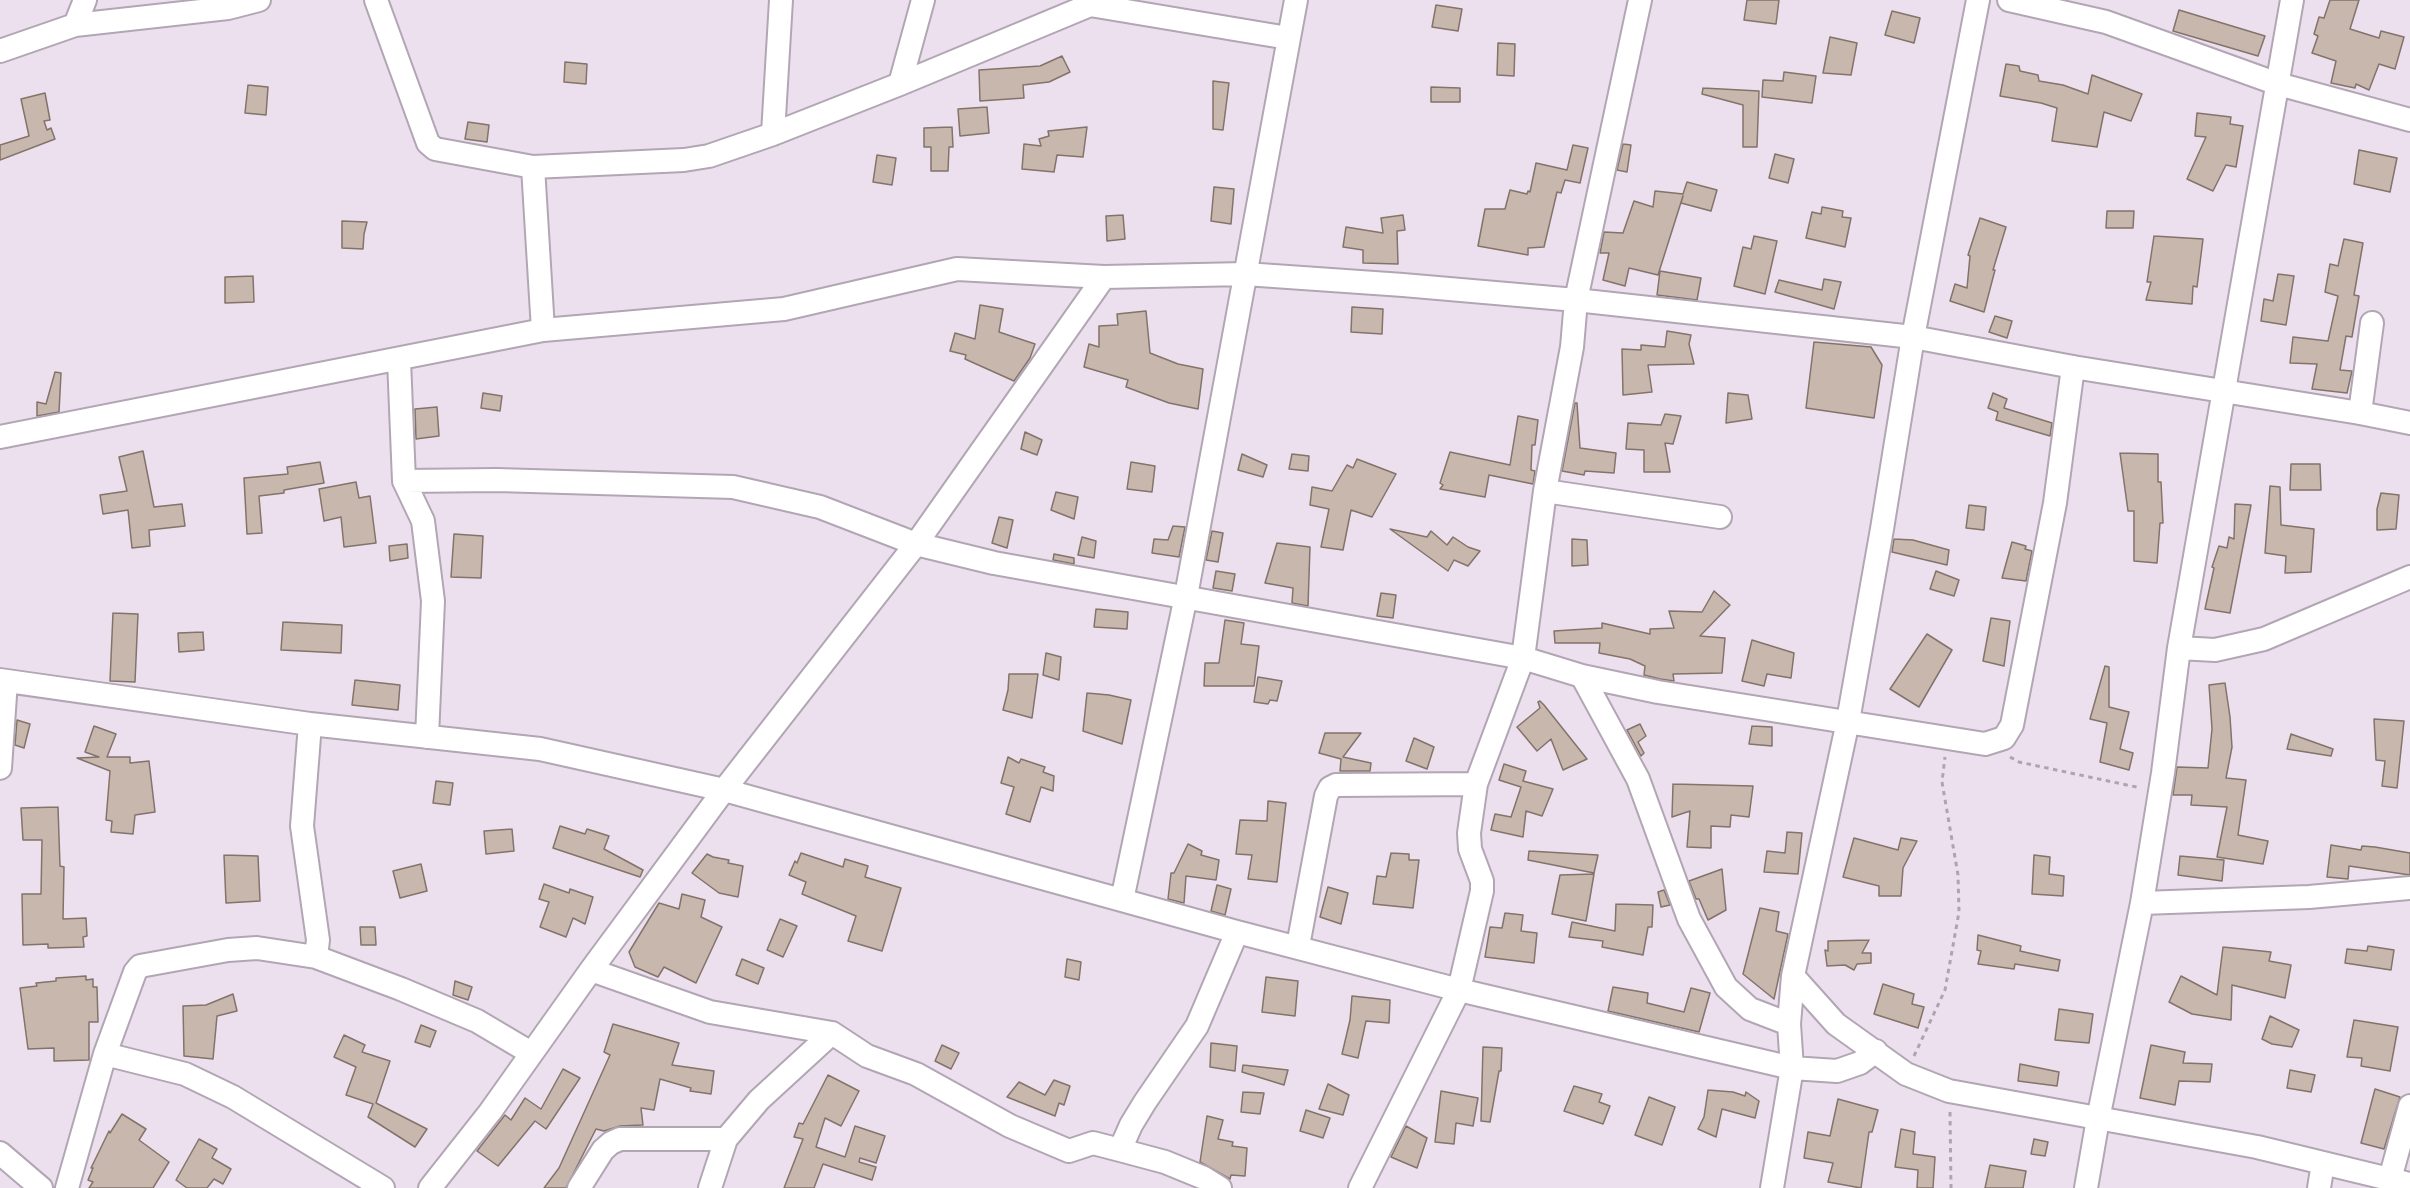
<!DOCTYPE html>
<html>
<head>
<meta charset="utf-8">
<style>
  body { margin:0 }
  canvas { display:block; background:#ece0ef }
</style>
</head>
<body>
<canvas width="2410" height="1188"></canvas>
<script>
const ctx = document.querySelector('canvas').getContext('2d');
ctx.lineJoin = 'round';
function fillPath(path, color) {
  ctx.fillStyle = color;
  ctx.fill(path, 'evenodd');
}
function shape(rows) {
  const path = new Path2D();
  for (const r of rows) {
    path.moveTo(r[0], r[1]);
    for (let i = 2; i < r.length; i += 2) path.lineTo(r[i], r[i + 1]);
  }
  return path;
}
function trace(path, color, width, dash) {
  ctx.strokeStyle = color;
  ctx.lineWidth = width;
  ctx.lineCap = dash ? 'butt' : 'round';
  ctx.setLineDash(dash || []);
  ctx.stroke(path);
}
const building = shape([
  [1747,0,1779,0,1776,24,1744,20,1747,0],
  [2330,0,2359,0,2350,29,2379,38,2381,31,2404,37,2395,69,2379,64,2369,90,2356,84,2355,88,2331,83,2336,61,2312,53,2318,36,2314,34,2319,17,2324,18,2330,0],
  [1436,5,1462,9,1458,31,1432,27,1436,5],
  [2179,10,2265,36,2258,56,2173,31,2179,10],
  [1892,11,1920,18,1914,43,1885,35,1892,11],
  [1830,37,1857,43,1851,75,1823,73,1830,37],
  [1498,43,1515,44,1514,76,1497,75,1498,43],
  [1062,56,1070,72,1049,82,1023,85,1024,98,980,101,979,70,1040,66,1062,56],
  [565,62,587,64,586,84,564,82,565,62],
  [2006,64,2019,66,2020,71,2038,75,2039,81,2063,85,2088,94,2092,75,2142,94,2131,121,2104,112,2097,147,2052,141,2057,108,2041,103,2000,96,2006,64],
  [1784,72,1816,76,1812,103,1762,97,1763,80,1783,81,1784,72],
  [1213,81,1229,83,1223,130,1213,129,1213,81],
  [248,85,268,87,266,115,245,113,248,85],
  [1431,87,1460,88,1460,102,1431,102,1431,87],
  [1703,88,1759,91,1757,147,1743,147,1743,105,1702,94,1703,88],
  [45,93,50,120,44,121,47,130,51,128,55,139,0,160,0,145,29,136,21,99,45,93],
  [987,107,989,133,960,136,958,109,987,107],
  [2197,113,2231,117,2230,124,2243,126,2236,167,2226,165,2213,191,2187,179,2206,137,2195,136,2197,113],
  [468,122,489,125,487,142,465,139,468,122],
  [952,127,953,147,949,147,948,171,931,171,931,147,924,147,924,128,952,127],
  [1087,127,1083,157,1057,155,1054,172,1022,169,1024,144,1041,146,1039,139,1049,136,1048,131,1087,127],
  [1623,144,1631,145,1627,172,1617,170,1623,144],
  [1573,145,1588,148,1580,183,1565,180,1561,193,1557,192,1544,247,1528,248,1528,255,1478,246,1485,209,1505,209,1510,190,1527,194,1528,191,1530,192,1536,163,1567,170,1573,145],
  [2359,150,2397,158,2390,192,2354,184,2359,150],
  [1775,154,1794,159,1788,183,1769,178,1775,154],
  [877,155,896,158,892,185,873,182,877,155],
  [1687,182,1717,190,1711,211,1681,203,1683,196,1658,275,1629,268,1625,286,1603,280,1609,253,1600,253,1604,232,1623,233,1634,201,1653,207,1655,191,1683,194,1687,182],
  [1214,187,1234,189,1231,224,1211,221,1214,187],
  [1822,207,1843,211,1842,217,1851,218,1845,247,1806,238,1812,212,1821,214,1822,207],
  [2107,211,2134,211,2133,228,2106,228,2107,211],
  [1123,215,1125,239,1107,241,1106,216,1123,215],
  [1403,215,1405,230,1397,231,1398,264,1363,263,1363,250,1343,247,1346,227,1383,233,1381,218,1403,215],
  [1980,218,2006,227,1993,270,1995,270,1984,312,1950,301,1955,284,1967,288,1970,256,1968,255,1980,218],
  [342,221,367,222,364,234,363,249,342,248,342,221],
  [1754,236,1777,241,1765,294,1734,286,1743,247,1751,249,1754,236],
  [2154,236,2203,239,2197,287,2193,286,2192,304,2146,300,2151,282,2147,282,2154,236],
  [2344,239,2363,243,2354,295,2359,296,2352,337,2346,336,2340,370,2352,371,2347,393,2312,389,2317,364,2290,363,2293,337,2328,341,2338,296,2325,292,2330,264,2338,266,2344,239],
  [1660,271,1701,278,1697,300,1657,295,1660,271],
  [2278,274,2294,276,2286,325,2261,321,2264,299,2273,301,2278,274],
  [253,276,254,302,225,303,225,277,253,276],
  [1824,279,1841,282,1834,309,1775,292,1779,280,1822,290,1824,279],
  [980,305,1003,309,999,332,1035,344,1030,358,1014,381,965,359,966,355,950,351,955,333,975,339,980,305],
  [1352,307,1383,309,1382,334,1351,332,1352,307],
  [1146,311,1150,353,1178,364,1203,369,1198,409,1169,403,1126,387,1128,380,1084,367,1089,344,1099,347,1099,326,1118,325,1117,314,1146,311],
  [1995,316,2012,321,2007,338,1989,332,1995,316],
  [1667,331,1691,335,1689,344,1694,364,1648,365,1652,392,1623,395,1622,349,1641,350,1641,345,1665,347,1667,331],
  [1814,342,1871,347,1882,365,1874,418,1806,408,1814,342],
  [55,372,61,373,59,412,37,416,37,402,46,404,55,372],
  [483,393,502,396,500,411,481,408,483,393],
  [1728,393,1748,395,1752,419,1726,423,1728,393],
  [1993,393,2007,399,2004,408,2052,423,2050,436,1996,420,1998,412,1988,408,1993,393],
  [1575,403,1577,403,1580,448,1616,453,1614,473,1585,471,1584,475,1562,471,1575,403],
  [437,407,439,436,416,439,415,409,437,407],
  [1665,414,1681,416,1673,444,1665,443,1670,472,1644,472,1644,450,1626,449,1628,423,1661,425,1665,414],
  [1518,416,1538,420,1535,445,1532,445,1531,470,1535,471,1533,484,1489,475,1485,497,1440,489,1443,485,1440,483,1450,452,1510,465,1518,416],
  [1025,432,1042,440,1037,455,1021,449,1025,432],
  [143,451,154,507,182,504,185,526,149,530,150,546,132,548,128,510,103,514,100,495,127,491,119,457,143,451],
  [2120,453,2158,454,2158,482,2161,482,2163,523,2160,523,2157,563,2134,561,2134,511,2128,511,2120,453],
  [1242,454,1267,465,1263,477,1238,470,1242,454],
  [1292,454,1309,456,1308,471,1289,469,1292,454],
  [1357,459,1396,474,1372,517,1351,510,1343,550,1321,547,1329,509,1310,505,1312,487,1332,491,1347,465,1353,468,1357,459],
  [320,462,324,483,284,490,284,493,259,496,262,533,247,534,244,478,288,474,287,467,320,462],
  [1131,462,1155,466,1152,492,1127,489,1131,462],
  [2291,464,2320,464,2321,490,2290,490,2291,464],
  [356,482,359,498,370,496,376,543,344,547,341,517,324,521,319,489,356,482],
  [2270,486,2280,487,2281,525,2314,529,2311,572,2285,573,2286,556,2265,553,2270,486],
  [1056,492,1078,497,1074,519,1051,510,1056,492],
  [2381,493,2399,495,2396,529,2377,530,2377,509,2381,493],
  [2235,504,2251,505,2230,613,2205,609,2214,568,2212,567,2219,546,2227,548,2229,537,2234,539,2235,504],
  [1969,505,1986,507,1984,530,1966,528,1969,505],
  [999,517,1013,520,1007,548,992,543,999,517],
  [1173,526,1185,527,1179,557,1152,553,1154,539,1168,540,1173,526],
  [1390,529,1427,537,1431,531,1447,545,1453,537,1468,547,1480,551,1468,566,1454,560,1448,571,1390,529],
  [1212,531,1223,533,1218,562,1206,560,1212,531],
  [454,534,483,536,481,578,451,577,454,534],
  [1082,537,1096,541,1094,558,1078,555,1082,537],
  [1572,539,1587,540,1588,565,1572,566,1572,539],
  [1894,539,1913,540,1949,550,1947,565,1892,552,1894,539],
  [2012,542,2026,546,2025,549,2032,551,2026,581,2002,578,2012,542],
  [1277,543,1310,547,1308,606,1292,603,1293,588,1265,583,1277,543],
  [407,544,408,558,390,561,389,546,407,544],
  [1054,554,1074,558,1074,564,1053,560,1054,554],
  [1216,571,1235,574,1232,591,1213,588,1216,571],
  [1936,571,1959,580,1954,596,1930,589,1936,571],
  [1714,591,1730,605,1700,636,1725,638,1722,673,1673,674,1674,681,1660,679,1644,675,1645,666,1630,659,1599,653,1600,643,1555,643,1554,631,1602,628,1602,623,1650,634,1650,629,1674,628,1669,611,1702,612,1714,591],
  [1381,593,1396,595,1393,618,1377,616,1381,593],
  [1096,609,1128,612,1127,629,1094,627,1096,609],
  [113,613,138,614,135,682,110,681,113,613],
  [1991,618,2010,621,2004,666,1983,661,1991,618],
  [1225,620,1244,623,1241,644,1259,646,1254,686,1204,686,1205,663,1219,663,1225,620],
  [283,622,342,625,341,653,281,650,283,622],
  [203,632,204,650,179,652,178,633,203,632],
  [1927,634,1952,650,1919,707,1890,689,1927,634],
  [1752,640,1794,653,1791,678,1767,674,1764,686,1742,681,1752,640],
  [1046,653,1061,657,1059,680,1043,675,1046,653],
  [2105,666,2109,667,2109,707,2129,712,2120,749,2133,753,2129,770,2100,762,2107,723,2090,719,2105,666],
  [1009,674,1038,674,1032,718,1003,710,1008,690,1009,674],
  [1258,677,1282,681,1277,701,1270,700,1268,704,1254,702,1258,677],
  [355,680,400,685,398,710,352,705,355,680],
  [2225,683,2230,717,2232,747,2226,778,2246,780,2238,835,2268,841,2263,864,2217,857,2227,807,2191,805,2192,795,2173,795,2177,767,2208,768,2212,729,2209,685,2225,683],
  [1087,693,1109,695,1131,700,1122,744,1083,731,1087,693],
  [1540,701,1544,705,1587,759,1563,770,1551,739,1537,751,1517,727,1540,708,1538,702,1540,701],
  [2374,719,2404,721,2397,788,2382,786,2385,761,2376,760,2374,719],
  [17,720,30,724,24,748,15,745,17,720],
  [1640,724,1646,736,1638,742,1644,753,1641,756,1627,730,1640,724],
  [94,726,116,734,107,757,130,757,130,763,149,761,155,812,135,815,133,834,111,832,112,821,106,820,110,771,77,758,99,757,85,752,94,726],
  [1752,726,1772,727,1772,746,1749,744,1752,726],
  [1325,733,1361,733,1343,757,1371,763,1370,771,1340,771,1341,759,1319,753,1325,733],
  [2291,734,2333,749,2331,756,2287,749,2291,734],
  [1414,738,1434,747,1427,769,1406,761,1414,738],
  [1008,757,1019,763,1021,759,1045,767,1043,772,1054,776,1053,791,1041,787,1030,822,1006,814,1014,787,1001,783,1008,757],
  [1504,764,1526,771,1523,781,1553,789,1542,816,1526,811,1523,837,1491,830,1495,814,1511,817,1521,787,1499,780,1504,764],
  [436,781,453,783,450,805,433,803,436,781],
  [1673,784,1753,786,1749,817,1731,815,1730,827,1711,826,1711,848,1687,847,1690,811,1672,817,1673,784],
  [1268,801,1286,803,1277,882,1248,879,1252,855,1236,854,1240,820,1267,821,1268,801],
  [58,807,60,866,64,867,63,919,86,918,87,936,83,937,84,947,48,948,48,944,23,945,22,894,41,894,42,840,23,840,21,808,58,807],
  [560,826,585,834,587,829,609,836,604,849,643,870,640,877,553,848,560,826],
  [512,829,514,851,486,854,484,831,512,829],
  [1787,832,1802,833,1798,874,1764,872,1767,851,1785,853,1787,832],
  [1854,838,1898,850,1901,838,1917,841,1903,868,1901,896,1879,896,1879,886,1843,877,1854,838],
  [1188,844,1202,851,1201,855,1219,860,1216,880,1186,876,1184,903,1168,899,1171,873,1174,873,1188,844],
  [2331,845,2361,850,2362,846,2375,847,2410,853,2410,875,2349,866,2348,879,2327,877,2331,845],
  [1529,851,1598,855,1594,873,1528,860,1529,851],
  [801,853,843,867,845,859,868,866,865,877,901,888,882,951,848,941,856,916,802,894,806,882,789,875,795,861,797,863,801,853],
  [1391,853,1409,854,1409,860,1419,860,1413,908,1373,904,1377,876,1386,877,1391,853],
  [707,854,713,857,729,860,728,863,743,866,738,897,719,893,692,873,707,854],
  [224,855,258,856,260,901,226,903,224,855],
  [2034,855,2050,857,2049,874,2064,876,2063,896,2032,894,2034,855],
  [2180,856,2224,860,2222,881,2178,875,2180,856],
  [421,864,427,891,400,898,393,871,421,864],
  [1722,869,1726,910,1708,920,1699,899,1696,899,1689,881,1722,869],
  [1594,874,1586,921,1552,914,1560,875,1594,874],
  [544,884,569,893,570,889,593,897,585,924,573,918,566,937,540,927,549,902,539,899,544,884],
  [1217,885,1231,889,1225,915,1211,911,1217,885],
  [1328,887,1348,893,1341,924,1320,917,1328,887],
  [1664,890,1670,905,1661,907,1658,892,1664,890],
  [682,894,705,900,701,917,722,927,696,983,664,967,658,977,635,967,629,952,659,903,679,909,682,894],
  [1616,904,1653,905,1652,927,1648,927,1643,955,1602,947,1603,941,1569,937,1572,922,1615,931,1616,904],
  [1760,908,1779,912,1776,931,1788,934,1774,999,1743,974,1760,908],
  [1505,913,1523,915,1521,931,1537,933,1534,963,1485,957,1490,927,1502,928,1505,913],
  [780,919,797,926,783,957,767,950,780,919],
  [360,927,375,927,376,945,361,945,360,927],
  [1978,935,2021,946,2020,951,2060,960,2058,971,2015,964,2014,969,1978,964,1981,951,1977,950,1978,935],
  [1869,940,1862,953,1871,953,1871,963,1857,964,1854,970,1845,965,1827,966,1825,950,1828,951,1828,941,1869,940],
  [2368,946,2394,950,2391,970,2345,963,2347,949,2367,951,2368,946],
  [2223,947,2271,952,2269,961,2291,965,2285,998,2232,985,2231,1020,2192,1014,2169,1002,2181,976,2217,995,2223,947],
  [742,959,764,968,758,984,736,975,742,959],
  [1067,959,1081,962,1079,980,1065,977,1067,959],
  [86,976,86,980,93,979,93,987,97,987,98,1022,89,1022,89,1060,54,1061,54,1048,28,1049,20,988,37,986,36,983,56,981,56,978,86,976],
  [1266,977,1298,981,1295,1016,1262,1012,1266,977],
  [455,981,472,987,468,1000,453,995,455,981],
  [1883,984,1914,994,1912,1004,1924,1007,1918,1028,1874,1014,1883,984],
  [1613,987,1648,993,1647,1003,1684,1012,1691,988,1710,993,1699,1032,1608,1011,1613,987],
  [233,994,237,1011,217,1016,213,1059,184,1056,183,1006,206,1005,233,994],
  [1352,996,1390,1000,1389,1023,1366,1021,1358,1058,1342,1054,1350,1020,1352,996],
  [2059,1009,2093,1014,2089,1043,2055,1040,2059,1009],
  [2270,1016,2299,1030,2292,1047,2272,1044,2262,1039,2270,1016],
  [2354,1020,2398,1027,2390,1071,2361,1066,2362,1058,2347,1057,2354,1020],
  [613,1024,679,1043,672,1065,714,1071,711,1094,690,1091,691,1088,660,1079,654,1110,641,1108,643,1125,620,1126,604,1131,596,1129,566,1188,544,1188,559,1168,610,1055,604,1052,613,1024],
  [421,1025,436,1031,430,1047,415,1042,421,1025],
  [344,1035,365,1045,362,1052,390,1061,376,1103,427,1129,415,1147,368,1117,373,1104,346,1095,356,1067,334,1057,344,1035],
  [1211,1043,1237,1046,1235,1071,1210,1067,1211,1043],
  [942,1045,959,1053,951,1069,935,1061,942,1045],
  [2151,1045,2185,1052,2183,1063,2212,1064,2210,1082,2179,1081,2175,1105,2140,1098,2151,1045],
  [1483,1047,1502,1048,1501,1071,1499,1071,1490,1122,1481,1121,1483,1047],
  [2020,1064,2059,1072,2057,1086,2018,1081,2020,1064],
  [1243,1065,1288,1070,1284,1085,1242,1072,1243,1065],
  [563,1069,580,1078,546,1129,535,1121,498,1166,477,1151,505,1115,511,1120,525,1098,541,1109,563,1069],
  [2290,1070,2315,1075,2311,1092,2287,1088,2290,1070],
  [828,1075,859,1091,841,1126,825,1118,816,1147,845,1157,855,1126,885,1136,876,1163,860,1158,859,1162,876,1167,872,1180,823,1164,814,1188,784,1188,803,1139,794,1137,799,1123,803,1124,828,1075],
  [1054,1080,1070,1086,1064,1105,1059,1103,1055,1116,1007,1097,1019,1082,1045,1095,1054,1080],
  [1328,1084,1349,1095,1343,1115,1319,1109,1328,1084],
  [1574,1086,1602,1094,1599,1102,1610,1106,1603,1124,1564,1111,1574,1086],
  [2375,1089,2400,1097,2384,1149,2361,1143,2375,1089],
  [1708,1090,1733,1092,1745,1096,1746,1092,1759,1101,1755,1118,1722,1109,1716,1137,1698,1129,1704,1117,1708,1090],
  [1441,1091,1478,1098,1473,1126,1456,1123,1454,1144,1435,1142,1441,1091],
  [1243,1092,1264,1093,1260,1114,1241,1112,1243,1092],
  [1649,1097,1675,1107,1662,1145,1635,1135,1649,1097],
  [1838,1099,1878,1110,1872,1132,1869,1132,1861,1188,1828,1182,1833,1163,1804,1158,1808,1132,1830,1136,1838,1099],
  [1306,1110,1330,1118,1323,1138,1300,1131,1306,1110],
  [122,1114,146,1129,139,1140,169,1162,153,1188,89,1188,93,1182,88,1180,93,1168,91,1168,109,1131,110,1133,122,1114],
  [1207,1116,1223,1120,1218,1139,1233,1142,1232,1146,1247,1148,1245,1176,1231,1175,1230,1179,1200,1162,1207,1116],
  [1406,1126,1427,1138,1417,1168,1391,1157,1406,1126],
  [1901,1129,1915,1132,1913,1154,1935,1157,1933,1188,1917,1188,1918,1170,1895,1167,1901,1129],
  [199,1139,217,1149,212,1158,231,1169,223,1184,214,1179,207,1188,187,1188,176,1180,199,1139],
  [2034,1139,2048,1142,2045,1156,2031,1154,2034,1139],
  [1990,1165,2026,1171,2023,1188,1985,1188,1990,1165]
]);
const path = shape([
  [2010,757,2019,762,2141,788],
  [1914,1056,1945,990,1959,912,1958,875,1942,782,1945,757],
  [1950,1112,1951,1188]
]);
const minor = shape([
  [376,0,428,143,435,149,533,167,684,160,709,156,773,134,900,84,1090,5,1288,38],
  [2009,0,2106,22,2278,84,2410,120],
  [75,25,85,0],
  [0,51,75,25,228,8,259,0],
  [900,84,923,0],
  [773,134,781,0],
  [533,167,543,330],
  [399,360,404,481,423,521,433,601,427,737],
  [2360,413,2372,323],
  [0,437,543,330,784,309,957,269,1104,277,1245,274,1403,285,1576,300,1913,337,2073,367,2360,413,2410,423],
  [404,481,497,480,733,487,820,507,916,544,994,563,1523,658,1582,676,1658,692,1985,744,2004,738,2012,725,2055,503,2073,367],
  [1545,491,1720,517],
  [2179,648,2215,650,2264,639,2410,577],
  [1582,676,1638,779,1689,919,1726,987,1750,1009,1789,1024],
  [0,680,310,724,540,749,724,790,1237,932,1459,990,1792,1068,1837,1071,1860,1063,1876,1051],
  [0,768,6,681],
  [1122,900,1186,596,1296,0],
  [2142,903,2309,897,2410,888],
  [1298,946,1326,796,1330,788,1336,785,1476,784],
  [316,957,401,989,477,1021,531,1053],
  [591,970,710,1012,832,1033,867,1056,916,1074,1010,1126,1069,1151,1093,1143,1120,1150,1165,1162,1204,1178,1220,1188],
  [1793,976,1836,1024,1906,1074,1949,1091,2257,1147,2410,1184],
  [105,1054,185,1074,233,1097,383,1188],
  [1120,1150,1131,1125,1145,1102,1197,1026,1237,932],
  [0,1153,41,1188],
  [2390,1179,2410,1106],
  [67,1188,105,1054,135,972,140,966,228,950,257,948,316,957,318,940,302,826,310,724],
  [430,1188,490,1112,591,970,724,790,916,544,1104,277],
  [579,1188,603,1150,611,1143,620,1139,726,1139],
  [710,1188,726,1139,759,1100,832,1033],
  [1360,1188,1459,990,1482,891,1482,881,1470,849,1469,833,1476,784,1523,658,1545,491,1572,347,1576,300,1640,0],
  [1772,1188,1792,1068,1789,1024,1793,976,1848,721,1882,529,1913,337,1978,0],
  [2086,1188,2098,1119,2142,903,2163,773,2179,648,2292,0],
  [2319,1188,2323,1163]
]);
fillPath(building, '#c8b7ad');
trace(building, '#83736a', 1.5);
trace(minor, '#b2a6b5', 26);
trace(path, '#aea4b0', 3, [4.5, 4.5]);
trace(minor, '#fff', 22);
</script>
</body>
</html>
